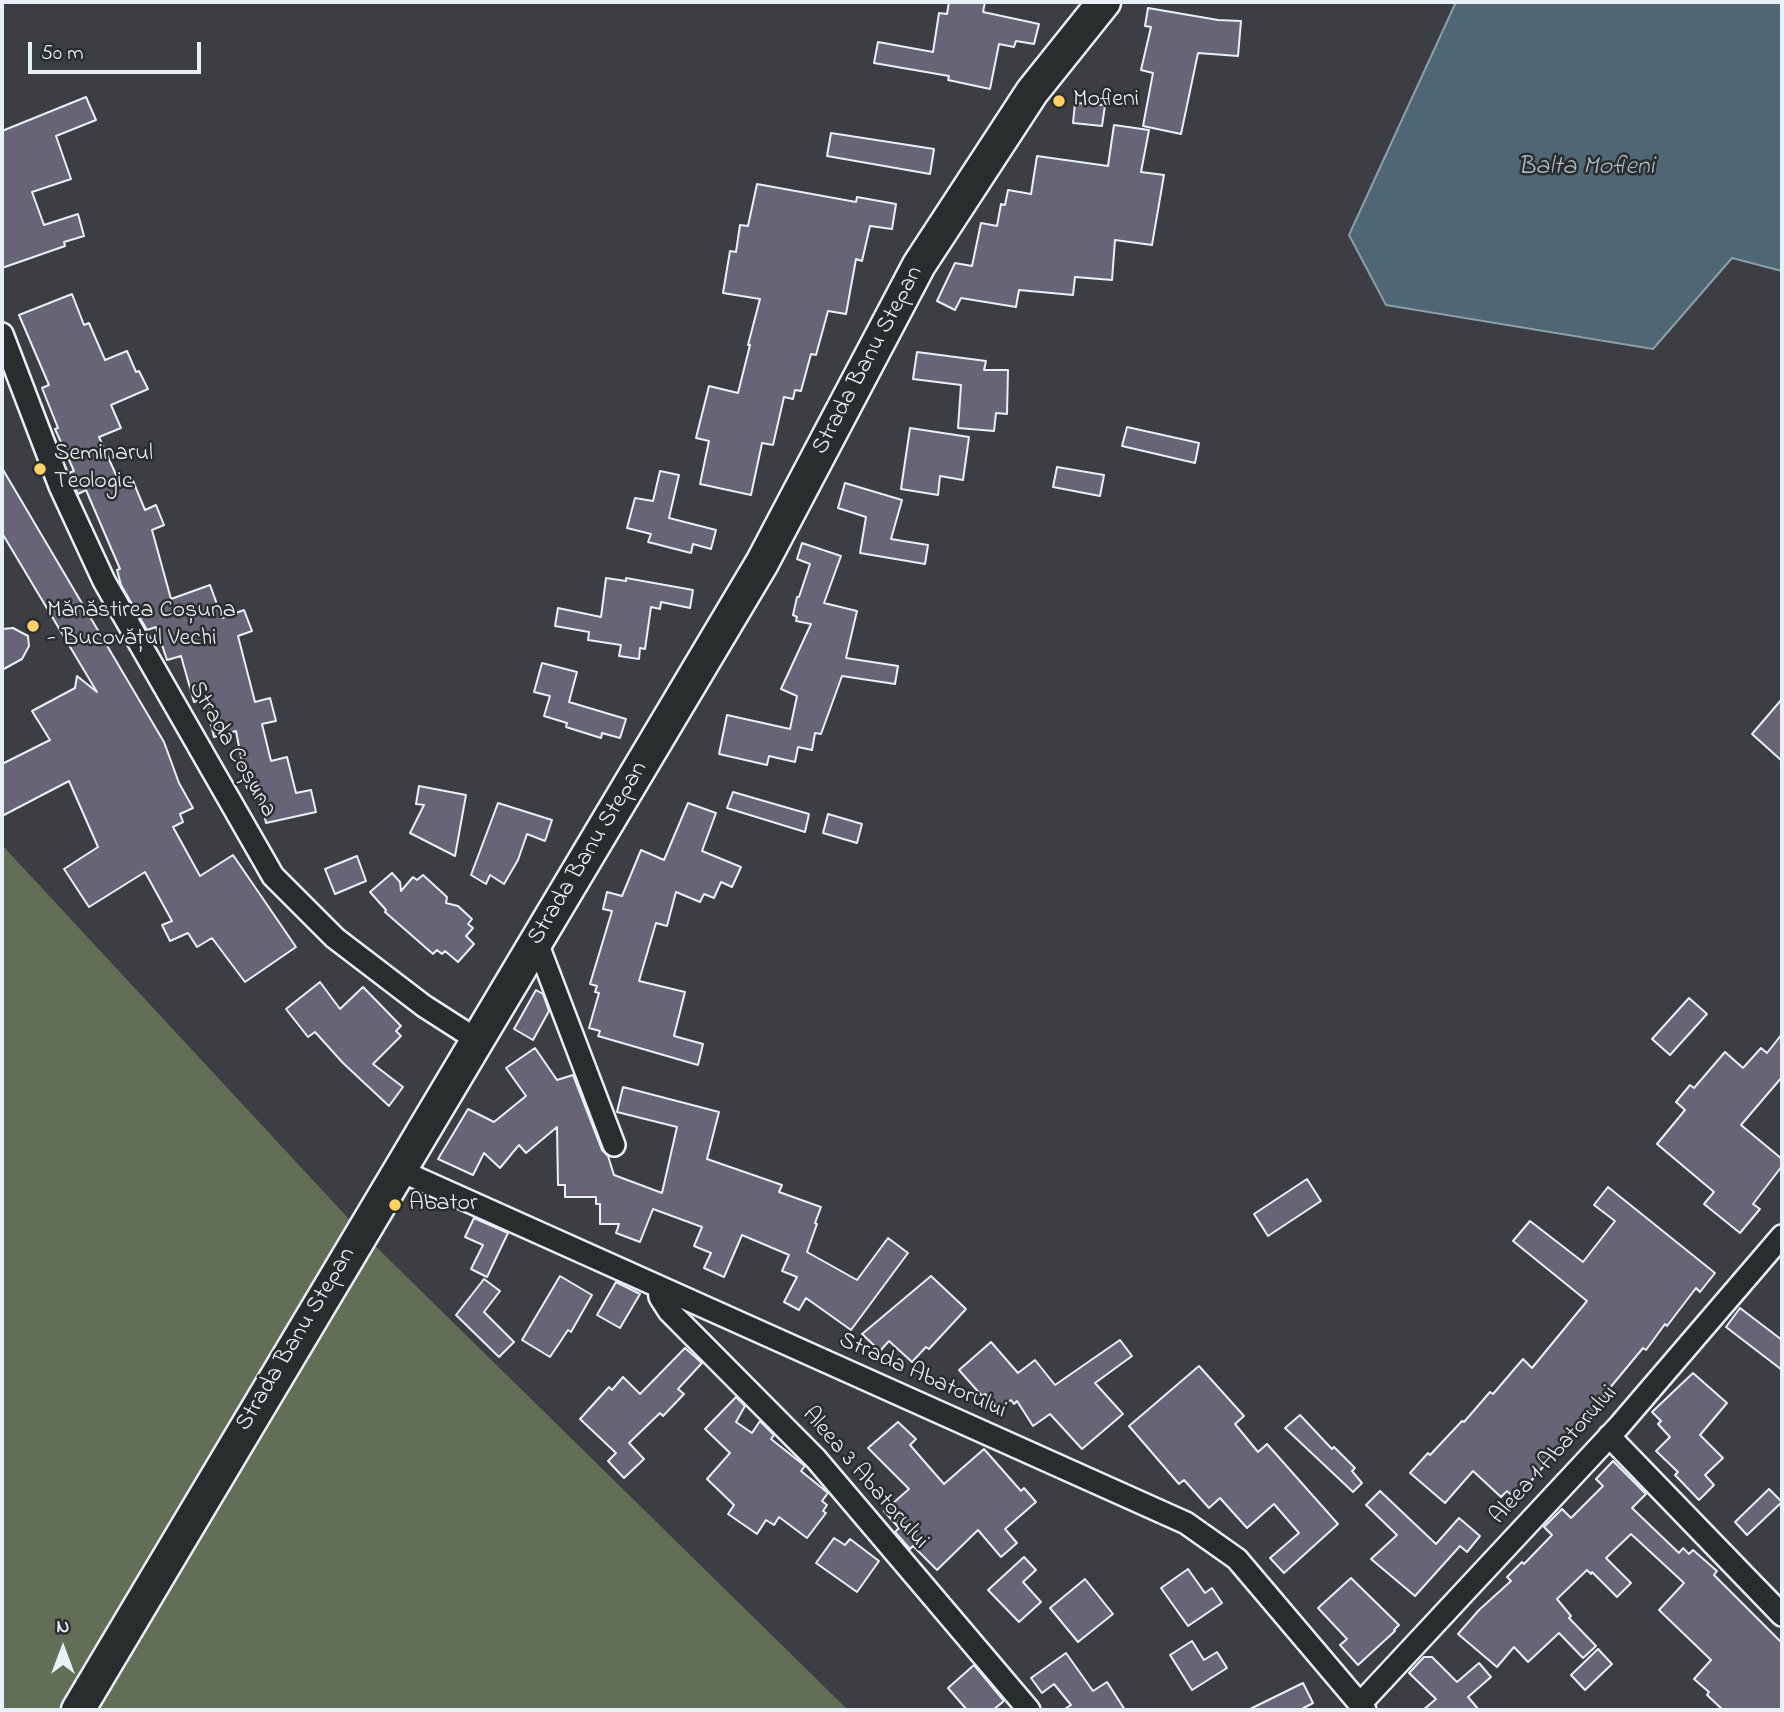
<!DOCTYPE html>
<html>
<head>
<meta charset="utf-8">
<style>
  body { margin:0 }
  #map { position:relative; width:1784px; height:1712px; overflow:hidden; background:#3c3e44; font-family:"Indie Flower",sans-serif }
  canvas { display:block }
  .frame { position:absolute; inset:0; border:4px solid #e8f1f8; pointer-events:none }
  .north { position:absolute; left:28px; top:1614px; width:70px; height:70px; -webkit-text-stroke:5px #2a2d2e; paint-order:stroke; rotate:0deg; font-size:19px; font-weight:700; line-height:28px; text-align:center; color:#e8f1f8 }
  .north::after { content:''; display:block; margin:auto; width:24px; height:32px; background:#e8f1f8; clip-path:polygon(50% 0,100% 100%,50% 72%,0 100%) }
  .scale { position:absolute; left:28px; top:42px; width:173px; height:32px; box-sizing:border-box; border:4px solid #e8f1f8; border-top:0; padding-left:9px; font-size:21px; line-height:24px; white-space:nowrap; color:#e8f1f8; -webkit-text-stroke:5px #2a2d2e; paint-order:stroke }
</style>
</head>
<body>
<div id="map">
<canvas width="1784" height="1712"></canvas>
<div class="frame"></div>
<div class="north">N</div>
<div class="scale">50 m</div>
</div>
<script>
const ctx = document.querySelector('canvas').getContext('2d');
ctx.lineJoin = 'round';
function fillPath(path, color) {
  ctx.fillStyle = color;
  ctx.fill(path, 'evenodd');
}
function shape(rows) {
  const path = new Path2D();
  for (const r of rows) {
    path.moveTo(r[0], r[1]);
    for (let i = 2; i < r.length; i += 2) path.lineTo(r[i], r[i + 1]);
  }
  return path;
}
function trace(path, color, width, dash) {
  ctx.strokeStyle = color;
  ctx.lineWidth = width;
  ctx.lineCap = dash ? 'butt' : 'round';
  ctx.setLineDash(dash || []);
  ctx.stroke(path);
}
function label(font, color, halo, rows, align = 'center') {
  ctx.font = font + ' "Indie Flower",sans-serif';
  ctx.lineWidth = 5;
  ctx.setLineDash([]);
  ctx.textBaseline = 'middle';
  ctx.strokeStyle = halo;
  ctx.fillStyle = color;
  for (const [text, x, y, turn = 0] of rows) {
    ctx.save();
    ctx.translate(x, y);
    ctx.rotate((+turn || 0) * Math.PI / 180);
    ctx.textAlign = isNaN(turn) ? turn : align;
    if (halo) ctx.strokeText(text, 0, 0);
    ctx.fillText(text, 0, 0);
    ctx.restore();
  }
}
const green = shape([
  [2,845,361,1232,848,1710,2,1710]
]);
const water = shape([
  [1456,2,1782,2,1782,271,1732,258,1653,349,1386,305,1349,235,1456,2]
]);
const building = shape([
  [949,2,985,2,983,12,1039,24,1034,44,1016,41,1014,47,999,44,990,89,948,80,949,76,874,63,878,42,933,52,939,13,947,14,949,2],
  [1148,8,1218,20,1241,21,1238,56,1198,53,1181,134,1143,126,1153,73,1141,70,1151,27,1145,26,1148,8],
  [86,97,96,120,56,136,71,179,32,192,44,225,78,214,84,236,64,242,65,246,2,268,2,131,86,97],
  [1075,103,1105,105,1102,126,1073,123,1075,103],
  [1114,125,1149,130,1141,172,1164,175,1152,245,1115,240,1112,280,1075,277,1073,295,1019,290,1016,307,961,298,955,310,937,301,955,263,972,266,981,223,997,226,1001,204,1005,205,1008,190,1031,194,1037,156,1108,166,1114,125],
  [831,133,934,149,930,174,827,156,831,133],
  [757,184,856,202,857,197,896,204,892,229,870,226,862,261,856,259,846,314,828,311,816,355,811,354,801,391,795,390,793,399,784,397,773,445,762,443,751,495,700,484,709,441,696,438,709,386,738,393,750,345,748,345,760,299,723,293,730,251,736,252,740,225,748,226,757,184],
  [72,294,84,325,89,323,105,360,127,351,136,372,139,371,148,389,111,405,121,428,99,437,121,486,133,481,145,510,156,505,164,525,152,530,171,599,210,585,222,618,244,610,252,631,238,636,255,702,270,698,276,721,262,724,271,761,287,757,296,793,311,790,316,812,266,823,258,786,247,788,236,731,214,737,205,699,194,702,181,656,167,660,156,627,147,630,121,585,117,570,120,569,86,490,78,494,69,473,74,471,55,429,58,428,42,388,49,385,19,315,72,294],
  [917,352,986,361,984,370,1008,370,1007,414,996,413,994,431,958,428,961,385,913,379,917,352],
  [1127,427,1199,443,1195,463,1122,446,1127,427],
  [910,428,969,437,963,480,940,476,938,495,901,489,910,428],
  [1057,467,1104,475,1100,496,1053,487,1057,467],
  [2,468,164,742,179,783,193,808,180,814,183,822,173,827,200,876,233,855,296,947,245,982,212,938,197,947,188,933,170,941,162,925,172,921,145,872,89,907,64,869,98,847,69,781,2,816,2,764,50,740,32,711,75,688,77,676,97,692,2,533,2,468],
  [660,471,679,475,669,518,716,530,711,549,693,544,691,553,648,542,651,534,627,528,635,498,653,501,660,471],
  [845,483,902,500,891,539,928,545,925,564,860,553,866,517,838,508,845,483],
  [802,543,841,556,824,603,857,611,846,658,898,666,895,684,842,676,821,734,815,733,812,750,798,747,795,762,769,756,767,765,719,754,727,715,790,729,797,696,781,689,811,624,796,621,797,617,793,615,797,597,799,597,810,564,797,559,802,543],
  [606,578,626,581,626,578,693,590,690,608,661,602,660,609,651,607,645,649,640,648,639,659,619,656,621,645,588,640,589,632,555,626,558,608,601,617,606,578],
  [13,628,28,636,29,646,22,659,2,670,2,629,13,628],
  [542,663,577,672,569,702,626,719,620,738,602,733,601,738,566,727,567,723,544,716,550,696,534,692,542,663],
  [1782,699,1782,761,1752,734,1782,699],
  [419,786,466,795,455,856,410,833,424,805,416,804,419,786],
  [733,792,809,814,805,832,727,808,733,792],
  [498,803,552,820,545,841,527,834,518,860,504,884,490,875,486,884,471,875,498,803],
  [688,803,716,813,702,851,741,867,732,887,721,882,714,898,704,894,700,902,676,892,667,926,656,923,639,981,685,992,674,1036,703,1044,698,1065,598,1036,600,1031,589,1028,599,993,595,992,597,986,590,984,612,911,603,909,607,892,622,896,641,850,664,860,688,803],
  [828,814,862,824,857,843,823,833,828,814],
  [357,856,366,881,335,894,325,869,357,856],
  [392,873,400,882,401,891,413,877,417,880,423,875,447,897,446,903,458,906,472,919,468,924,473,928,466,936,474,944,458,962,445,951,442,954,437,950,433,954,385,912,386,910,370,892,392,873],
  [320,982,340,1009,363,987,401,1026,396,1031,401,1036,373,1064,403,1087,389,1106,343,1063,315,1032,308,1037,286,1009,320,982],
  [536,990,543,994,549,1011,533,1040,514,1029,536,990],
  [1689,998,1707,1014,1670,1055,1652,1039,1689,998],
  [1782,1034,1782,1077,1741,1125,1782,1159,1782,1166,1753,1204,1760,1209,1740,1233,1704,1204,1714,1192,1657,1144,1685,1110,1676,1102,1690,1085,1694,1088,1725,1052,1743,1068,1761,1048,1767,1053,1782,1034],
  [535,1048,557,1080,573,1075,602,1150,608,1156,614,1175,662,1193,677,1127,617,1112,623,1087,719,1112,707,1159,782,1185,779,1192,821,1207,815,1223,817,1224,807,1252,857,1280,888,1238,908,1253,851,1330,806,1298,799,1310,784,1302,797,1277,782,1271,789,1255,742,1235,724,1277,704,1268,711,1253,694,1246,702,1227,653,1209,640,1242,616,1233,619,1224,600,1224,600,1204,596,1204,596,1197,565,1197,565,1185,558,1185,557,1127,526,1153,519,1145,500,1168,484,1153,473,1175,438,1159,468,1109,494,1122,526,1096,506,1068,535,1048],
  [1307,1179,1321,1201,1268,1236,1254,1214,1307,1179],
  [1608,1187,1715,1273,1700,1292,1696,1288,1667,1326,1665,1324,1646,1350,1643,1348,1604,1395,1608,1399,1580,1430,1578,1429,1558,1449,1516,1499,1507,1491,1501,1497,1473,1471,1445,1503,1410,1473,1428,1453,1430,1455,1462,1421,1464,1422,1490,1392,1493,1394,1523,1359,1532,1368,1587,1301,1513,1241,1530,1221,1583,1262,1615,1221,1594,1205,1608,1187],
  [474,1218,508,1233,487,1277,471,1269,483,1245,465,1237,474,1218],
  [560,1276,592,1295,571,1332,568,1330,550,1357,522,1340,560,1276],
  [931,1276,966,1309,929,1349,926,1347,912,1362,889,1341,880,1351,862,1334,931,1276],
  [484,1279,500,1291,484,1312,514,1342,499,1357,456,1315,484,1279],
  [616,1282,640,1294,620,1328,597,1315,616,1282],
  [1740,1308,1782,1340,1782,1370,1726,1327,1740,1308],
  [1120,1340,1132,1356,1095,1383,1123,1414,1082,1449,1050,1414,1033,1426,1017,1401,1014,1404,1011,1400,998,1410,985,1394,982,1396,959,1370,991,1342,1018,1373,1035,1360,1055,1385,1120,1340],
  [685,1348,702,1363,678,1389,684,1394,663,1416,660,1413,629,1443,644,1459,624,1478,608,1461,616,1453,580,1419,609,1387,612,1390,623,1377,640,1394,685,1348],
  [1199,1366,1244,1416,1235,1424,1258,1452,1267,1444,1338,1524,1284,1573,1270,1558,1299,1533,1274,1504,1247,1528,1220,1498,1209,1508,1184,1480,1179,1484,1129,1426,1199,1366],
  [1693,1373,1727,1403,1700,1435,1723,1458,1705,1475,1714,1485,1699,1500,1675,1475,1678,1472,1656,1451,1670,1437,1658,1424,1661,1421,1652,1412,1693,1373],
  [736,1397,745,1406,736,1422,752,1433,760,1421,774,1435,771,1439,805,1466,801,1471,828,1493,822,1501,827,1505,823,1511,826,1513,807,1538,779,1517,774,1525,766,1520,757,1534,728,1514,734,1505,707,1479,730,1453,705,1429,736,1397],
  [1300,1415,1332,1449,1334,1447,1355,1468,1352,1471,1362,1483,1353,1492,1285,1428,1300,1415],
  [898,1422,916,1439,910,1445,944,1484,984,1449,1021,1491,1024,1488,1036,1502,1005,1529,1017,1543,1001,1557,978,1530,937,1570,913,1546,910,1549,895,1532,899,1528,884,1511,909,1489,868,1448,898,1422],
  [1613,1461,1646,1494,1632,1508,1679,1553,1683,1548,1689,1554,1693,1550,1717,1571,1714,1575,1782,1643,1782,1710,1723,1710,1707,1695,1709,1692,1694,1679,1711,1660,1659,1610,1684,1583,1631,1534,1606,1558,1631,1583,1617,1597,1592,1572,1591,1574,1587,1570,1557,1599,1571,1616,1569,1618,1596,1646,1583,1658,1559,1633,1528,1662,1514,1647,1497,1667,1458,1634,1479,1610,1511,1581,1507,1577,1522,1562,1524,1564,1552,1535,1544,1527,1562,1509,1571,1518,1603,1486,1596,1479,1613,1461],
  [1769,1489,1782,1502,1747,1535,1735,1522,1769,1489],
  [1380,1491,1436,1544,1459,1518,1480,1536,1467,1552,1460,1546,1415,1596,1371,1559,1397,1535,1366,1505,1380,1491],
  [834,1538,845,1545,850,1539,879,1561,857,1592,816,1563,834,1538],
  [1024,1557,1036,1570,1023,1582,1041,1602,1019,1622,988,1590,1024,1557],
  [1188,1569,1205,1593,1212,1588,1222,1603,1188,1626,1161,1588,1188,1569],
  [1351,1578,1399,1625,1394,1630,1395,1631,1358,1665,1340,1645,1347,1639,1318,1608,1351,1578],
  [1085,1579,1113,1614,1078,1642,1050,1608,1085,1579],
  [1192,1641,1204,1660,1217,1652,1227,1668,1192,1690,1170,1655,1192,1641],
  [1598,1649,1612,1664,1585,1690,1571,1675,1598,1649],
  [1066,1653,1093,1691,1107,1682,1125,1710,1063,1710,1071,1705,1054,1684,1042,1693,1031,1678,1066,1653],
  [1424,1657,1432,1657,1457,1682,1479,1663,1491,1677,1468,1697,1479,1710,1423,1710,1436,1699,1409,1673,1424,1657],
  [974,1665,1004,1701,993,1710,967,1710,948,1688,974,1665],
  [1303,1683,1313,1703,1300,1710,1248,1710,1303,1683]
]);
const minor = shape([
  [2,334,60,486,104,581,273,876,335,938,424,1006,477,1040],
  [536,940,614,1145],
  [399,1170,1186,1523,1237,1559,1365,1710],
  [659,1287,660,1297,669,1311,816,1459,1029,1710],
  [1609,1436,1782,1615],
  [1360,1704,1619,1426,1782,1236]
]);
const secondary = shape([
  [78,1710,762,563,919,265,1032,92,1104,2]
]);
const markers = [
  [1059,101,7,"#ffd166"],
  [40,469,7,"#ffd166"],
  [33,626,7,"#ffd166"],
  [395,1205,7,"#ffd166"]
];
const poiNames = [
  ["Mofleni",1073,101],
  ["Seminarul",54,455],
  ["Teologic",54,483],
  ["Mănăstirea Coșuna",47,612],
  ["- Bucovățul Vechi",47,640],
  ["Abator",409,1205]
];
const streetNames = [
  ["Strada Banu Stepan",869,361,-62],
  ["Strada Coșuna",231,750,60],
  ["Strada Banu Stepan",589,854,-59],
  ["Strada Banu Stepan",297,1340,-59],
  ["Strada Abatorului",922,1377,24],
  ["Aleea 1 Abatorului",1555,1456,-48],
  ["Aleea 3 Abatorului",864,1479,49]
];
const waterNames = [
  ["Balta Mofleni",1586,169]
];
fillPath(green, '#626e56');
fillPath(water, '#4f6774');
trace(water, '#8c9ea9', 2);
fillPath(building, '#666476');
trace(building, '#e8f1f8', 2);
trace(minor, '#e8f1f8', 26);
trace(secondary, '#e8f1f8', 37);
trace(minor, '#2a2d2e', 21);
trace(secondary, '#2a2d2e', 32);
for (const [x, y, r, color] of markers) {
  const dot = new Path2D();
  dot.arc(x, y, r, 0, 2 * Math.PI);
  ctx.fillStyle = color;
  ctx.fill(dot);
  trace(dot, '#2a2d2e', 2.5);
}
label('24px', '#e8f1f8', '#2a2d2e', poiNames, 'left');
label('24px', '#e8f1f8', '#2a2d2e', streetNames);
label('italic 26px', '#abbac3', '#2a2d2e', waterNames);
</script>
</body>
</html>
